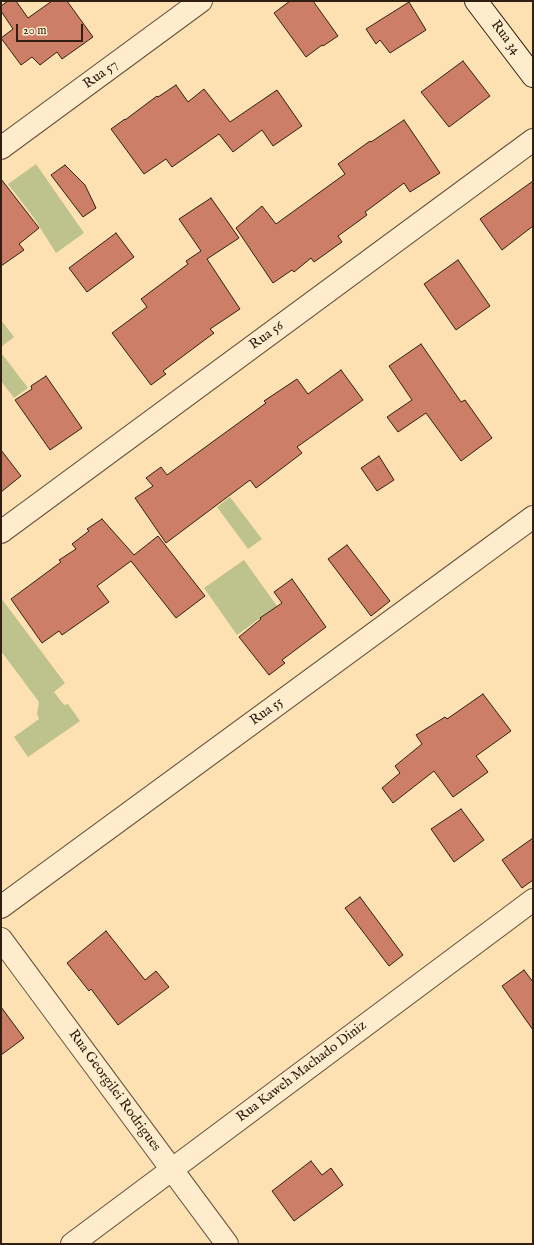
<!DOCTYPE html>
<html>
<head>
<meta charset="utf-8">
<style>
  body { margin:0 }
  #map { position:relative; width:534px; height:1245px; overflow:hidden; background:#fee1b2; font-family:"IM FELL English",serif }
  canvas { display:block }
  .frame { position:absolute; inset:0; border:2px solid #312012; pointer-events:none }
  .scale { position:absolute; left:16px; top:24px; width:67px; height:18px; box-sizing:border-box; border:2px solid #312012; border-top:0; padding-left:5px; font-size:12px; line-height:14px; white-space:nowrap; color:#312012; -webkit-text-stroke:3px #feeccd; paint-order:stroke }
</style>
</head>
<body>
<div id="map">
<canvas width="534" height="1245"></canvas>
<div class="frame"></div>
<div class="scale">20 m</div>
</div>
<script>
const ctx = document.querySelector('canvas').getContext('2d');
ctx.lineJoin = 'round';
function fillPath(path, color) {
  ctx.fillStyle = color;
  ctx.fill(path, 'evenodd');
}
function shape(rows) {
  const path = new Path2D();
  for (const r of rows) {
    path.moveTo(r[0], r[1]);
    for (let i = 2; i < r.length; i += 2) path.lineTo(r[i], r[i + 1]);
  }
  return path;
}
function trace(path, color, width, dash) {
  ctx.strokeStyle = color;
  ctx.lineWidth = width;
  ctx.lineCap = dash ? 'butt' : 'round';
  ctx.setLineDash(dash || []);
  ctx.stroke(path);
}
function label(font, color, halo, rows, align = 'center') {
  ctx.font = font + ' "IM FELL English",serif';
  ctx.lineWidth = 3.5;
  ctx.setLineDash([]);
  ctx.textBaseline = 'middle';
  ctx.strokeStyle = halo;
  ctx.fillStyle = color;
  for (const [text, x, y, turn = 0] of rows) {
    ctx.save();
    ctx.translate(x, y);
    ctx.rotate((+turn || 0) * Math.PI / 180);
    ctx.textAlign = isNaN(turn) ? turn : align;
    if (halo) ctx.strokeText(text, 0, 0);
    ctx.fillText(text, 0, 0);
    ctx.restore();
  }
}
const green = shape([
  [36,164,84,233,56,253,34,218,8,184],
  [1,320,14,337,1,347],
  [2,354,28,388,14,398,1,381,1,355],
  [230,497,262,539,248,549,217,507],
  [244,560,277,606,237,635,204,588],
  [1,598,65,683,54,692,64,705,68,704,80,721,28,757,14,737,39,719,37,714,39,702,1,651]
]);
const building = shape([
  [8,1,16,1,28,18,52,1,67,1,93,37,62,59,57,52,40,65,32,57,21,65,1,38,13,29,1,11,1,6,8,1],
  [290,1,313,1,338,36,323,46,322,45,306,57,274,13,290,1],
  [409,2,426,30,390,53,380,40,376,44,366,29,409,2],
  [463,61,490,96,449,127,421,92,463,61],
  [176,85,188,102,204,89,230,122,277,90,302,126,273,146,262,130,233,152,219,134,172,167,166,159,144,174,111,129,125,119,125,120,157,96,158,97,176,85],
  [404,120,440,173,410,192,404,183,365,212,367,215,338,236,342,242,314,262,311,258,294,272,292,270,273,283,236,228,262,206,276,224,345,174,338,164,370,141,371,142,404,120],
  [65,165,85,185,96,208,83,217,51,175,65,165],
  [1,179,39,228,19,244,24,250,1,266,1,179],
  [533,181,533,226,502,250,480,219,533,181],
  [211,198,239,238,207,259,240,309,210,329,214,333,163,371,166,374,151,385,112,333,147,307,141,299,188,264,186,261,201,251,179,219,211,198],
  [116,233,134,257,87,292,69,268,116,233],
  [458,260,490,306,456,330,424,284,458,260],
  [421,344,461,402,465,400,492,438,461,461,426,413,398,432,387,417,412,400,389,366,421,344],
  [341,370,363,400,297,447,302,453,256,488,250,480,166,543,135,498,153,486,146,478,161,467,167,475,266,403,264,401,297,379,308,394,341,370],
  [46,376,82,428,50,450,15,400,32,389,31,386,46,376],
  [1,450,21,476,1,492,1,450],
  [379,456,394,480,377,491,361,468,379,456],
  [102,519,134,555,158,536,205,596,176,618,131,561,97,586,109,602,62,635,59,631,42,643,11,599,61,562,59,560,76,549,72,544,89,531,87,529,102,519],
  [347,545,390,601,371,616,328,559,347,545],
  [292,579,326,627,282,660,285,663,269,675,239,637,261,619,260,618,282,603,274,592,292,579],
  [483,694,511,731,476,756,488,772,453,797,434,771,393,803,382,788,400,773,395,766,422,744,416,735,445,717,447,719,483,694],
  [461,809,484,840,454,862,431,829,461,809],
  [533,838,533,880,522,888,502,860,533,838],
  [360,897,403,955,389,966,345,908,360,897],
  [106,931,145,980,156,971,169,987,118,1025,91,989,89,991,67,963,106,931],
  [524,970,533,982,533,1030,502,986,524,970],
  [1,1007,24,1038,1,1055,1,1007],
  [311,1161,322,1175,331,1168,343,1185,294,1221,272,1191,311,1161]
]);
const street = shape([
  [1,148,201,1],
  [1,532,533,140],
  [1,907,533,517],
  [1,939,227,1244],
  [72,1244,533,900]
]);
const secondary = shape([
  [476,1,533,76]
]);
const streetNames = [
  ["Rua 34",505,38,53],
  ["Rua 57",101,75,-36],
  ["Rua 56",267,336,-36],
  ["Rua 55",267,712,-36],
  ["Rua Kaweh Machado Diniz",302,1072,-37],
  ["Rua Georgilei Rodrigues",114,1091,54]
];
fillPath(green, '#bec38d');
fillPath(building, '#cc7e66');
trace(building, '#312012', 1);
trace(street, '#64503a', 24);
trace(secondary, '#312012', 24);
trace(street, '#feeccd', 22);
trace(secondary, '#feeccd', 22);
label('14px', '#312012', '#feeccd', streetNames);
</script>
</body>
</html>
